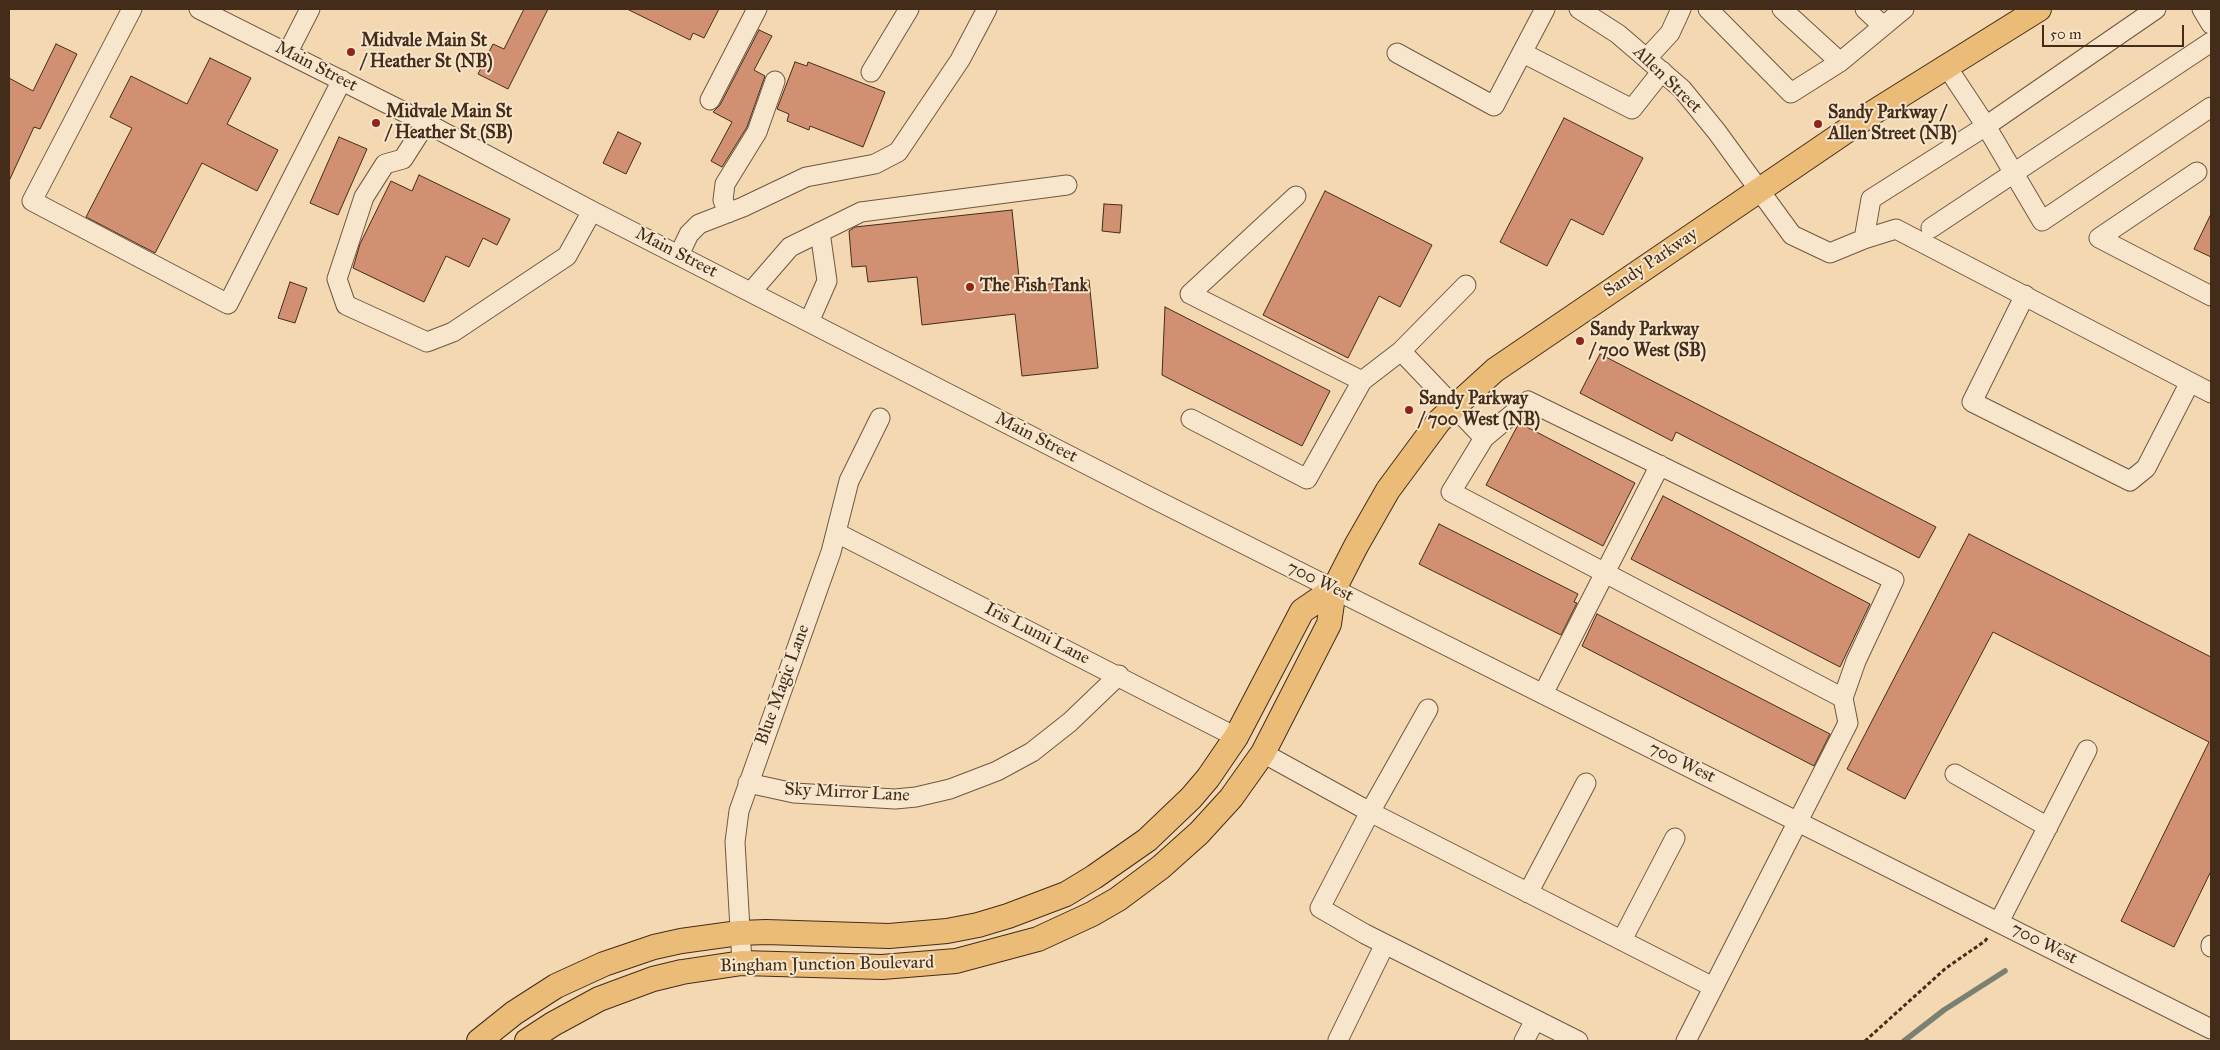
<!DOCTYPE html>
<html>
<head>
<meta charset="utf-8">
<style>
  body { margin:0 }
  #map { position:relative; width:2220px; height:1050px; overflow:hidden; background:#f3d8b1; font-family:"IM FELL Great Primer",serif }
  canvas { display:block }
  .frame { position:absolute; inset:0; border:10px solid #442c1a; pointer-events:none }
  .scale { position:absolute; left:2042px; top:25px; width:142px; height:22px; box-sizing:border-box; border:2px solid #442c1a; border-top:0; padding-left:6px; font-size:15px; line-height:18px; white-space:nowrap; color:#442c1a; -webkit-text-stroke:4px #f7e6cc; paint-order:stroke }
</style>
</head>
<body>
<div id="map">
<canvas width="2220" height="1050"></canvas>
<div class="frame"></div>
<div class="scale">50 m</div>
</div>
<script>
const ctx = document.querySelector('canvas').getContext('2d');
ctx.lineJoin = 'round';
function shape(rows) {
  const path = new Path2D();
  for (const r of rows) {
    path.moveTo(r[0], r[1]);
    for (let i = 2; i < r.length; i += 2) path.lineTo(r[i], r[i + 1]);
  }
  return path;
}
function trace(path, color, width, dash) {
  ctx.strokeStyle = color;
  ctx.lineWidth = width;
  ctx.lineCap = dash ? 'butt' : 'round';
  ctx.setLineDash(dash || []);
  ctx.stroke(path);
}
function fillPath(path, color) {
  ctx.fillStyle = color;
  ctx.fill(path, 'evenodd');
}
function label(font, color, halo, rows, align = 'center') {
  ctx.font = font + ' "IM FELL Great Primer",serif';
  ctx.lineWidth = 4;
  ctx.setLineDash([]);
  ctx.textBaseline = 'middle';
  ctx.strokeStyle = halo;
  ctx.fillStyle = color;
  for (const [text, x, y, turn = 0] of rows) {
    ctx.save();
    ctx.translate(x, y);
    ctx.rotate((+turn || 0) * Math.PI / 180);
    ctx.textAlign = isNaN(turn) ? turn : align;
    if (halo) ctx.strokeText(text, 0, 0);
    ctx.fillText(text, 0, 0);
    ctx.restore();
  }
}
const stream = shape([
  [1904,1041,1944,1010,2005,971]
]);
const building = shape([
  [524,9,548,9,508,89,478,74,493,44,504,49,524,9],
  [627,9,719,9,704,38,693,33,690,40,627,9],
  [759,30,772,36,754,70,765,76,747,127,722,167,711,161,732,122,713,112,720,105,759,30],
  [56,44,77,54,40,129,34,127,9,181,9,78,33,91,56,44],
  [210,58,251,78,227,124,278,150,257,191,202,163,155,253,86,217,132,128,110,117,131,76,187,104,210,58],
  [795,62,807,66,808,62,885,92,863,147,810,126,809,130,787,121,789,114,777,109,795,62],
  [1564,118,1643,158,1603,235,1571,219,1547,266,1500,242,1564,118],
  [618,132,641,143,626,174,603,163,618,132],
  [339,137,367,149,338,215,310,203,339,137],
  [419,175,510,219,497,245,483,238,469,267,446,256,424,302,353,268,360,244,391,181,412,191,419,175],
  [1325,191,1432,245,1400,307,1379,296,1348,358,1263,315,1325,191],
  [1104,204,1122,205,1120,233,1102,231,1104,204],
  [1012,210,1020,287,1089,280,1098,368,1022,376,1015,314,922,325,917,277,868,282,866,266,852,267,849,231,855,227,1012,210],
  [2211,214,2211,257,2194,249,2211,214],
  [290,282,307,288,295,323,278,318,290,282],
  [1165,307,1330,391,1302,446,1162,375,1165,307],
  [1600,354,1936,527,1919,558,1676,432,1672,441,1580,393,1600,354],
  [1519,423,1635,483,1603,546,1486,485,1519,423],
  [1663,496,1870,604,1840,667,1631,559,1663,496],
  [1439,524,1578,594,1574,602,1577,603,1561,635,1419,564,1439,524],
  [1969,534,2211,657,2211,871,2174,947,2121,921,2209,742,1993,632,1905,799,1847,769,1969,534],
  [1597,614,1830,734,1814,766,1582,646,1597,614]
]);
const path = shape([
  [1865,1041,1946,968,1985,941,1988,937]
]);
const minor = shape([
  [132,9,32,201,228,304,342,80],
  [199,9,426,123,592,211,1152,498,2211,1029],
  [1579,9,1618,34,1682,89,1717,132,1792,235,1830,253,1864,239,1896,229,2211,393],
  [1708,9,1791,93,1840,62,1904,9],
  [1782,9,1840,62],
  [1865,9,1883,26],
  [2202,9,2211,24],
  [288,52,310,9],
  [1397,53,1494,106,1545,9],
  [1523,53,1632,109,1662,71],
  [1647,58,1670,33,1681,9],
  [1947,67,1986,126,2042,221,2211,107],
  [871,72,909,9],
  [710,100,757,9],
  [426,123,403,159,385,164,364,197,337,279,346,305,427,342,453,332,567,256,592,211],
  [2197,172,2099,238,2211,296],
  [1296,196,1190,294,1362,381],
  [728,213,723,200,725,184,757,132,775,81],
  [1931,228,2211,42],
  [1864,239,1871,199,1986,126,2156,9],
  [679,255,689,234,699,224,743,207,806,177,875,164,898,152,960,60,987,9],
  [1466,285,1401,351,1484,438],
  [751,292,790,247,861,212,1067,185],
  [2025,295,1972,402,2130,481,2146,468,2190,382],
  [809,322,827,281,820,232],
  [1191,419,1307,479,1362,381,1401,351],
  [837,533,1236,737],
  [1543,694,1660,465],
  [1428,709,1370,812,1320,908,1365,934,1578,1041],
  [1263,753,1370,812,1713,987],
  [1955,774,2048,827],
  [748,783,794,793,895,799,916,797,950,789,997,771,1032,752,1070,722,1119,675],
  [1528,893,1586,783],
  [1999,922,2087,750],
  [1622,940,1675,838],
  [2211,945,2211,947],
  [742,963,735,842,739,811,831,552,849,481,880,418],
  [1338,1040,1385,944],
  [1524,1041,1535,1020],
  [1686,1041,1848,723,1843,698,1856,661,1894,580,1528,401,1484,438,1451,492,1843,698]
]);
const major = shape([
  [479,1041,514,1013,556,986,604,964,654,947,681,941,739,933,766,932,889,936,947,931,978,925,1008,916,1066,894,1094,877,1147,840,1191,798,1208,778,1236,737,1302,611,1334,589],
  [527,1041,553,1024,599,999,653,979,682,972,742,963,882,967,956,961,1038,939,1092,914,1118,899,1161,867,1199,833,1231,798,1263,753,1329,624,1334,589,1356,546,1388,490,1439,421,1495,370,1874,112,2039,9]
]);
const markers = [
  [351,52,5,"#8f2418"],
  [376,123,5,"#8f2418"],
  [1818,124,5,"#8f2418"],
  [970,287,5,"#8f2418"],
  [1580,341,5,"#8f2418"],
  [1409,410,5,"#8f2418"]
];
const poiNames = [
  ["Midvale Main St",361,42],
  ["/ Heather St (NB)",361,63],
  ["Midvale Main St",386,113],
  ["/ Heather St (SB)",386,134],
  ["Sandy Parkway /",1828,114],
  ["Allen Street (NB)",1828,135],
  ["The Fish Tank",980,287],
  ["Sandy Parkway",1590,331],
  ["/ 700 West (SB)",1590,352],
  ["Sandy Parkway",1419,400],
  ["/ 700 West (NB)",1419,421]
];
const streetNames = [
  ["Main Street",316,67,27],
  ["Allen Street",1667,80,44],
  ["Main Street",676,253,27],
  ["Sandy Parkway",1651,263,-34],
  ["Main Street",1036,438,27],
  ["700 West",1320,582,26],
  ["Iris Lumi Lane",1037,634,27],
  ["Blue Magic Lane",783,685,-70],
  ["700 West",1682,763,26],
  ["Sky Mirror Lane",847,793,3],
  ["700 West",2044,944,27],
  ["Bingham Junction Boulevard",827,965,-1]
];
trace(stream, '#788172', 5.5);
fillPath(building, '#d29073');
trace(building, '#442c1a', 1);
trace(minor, '#705740', 21);
trace(major, '#442c1a', 26);
trace(path, '#442c1a', 3, [4, 2.5]);
trace(minor, '#f7e6cc', 19);
trace(major, '#eabc78', 24);
for (const [x, y, r, color] of markers) {
  const dot = new Path2D();
  dot.arc(x, y, r, 0, 2 * Math.PI);
  ctx.fillStyle = color;
  ctx.fill(dot);
  trace(dot, '#f7e6cc', 2);
}
label('bold 18px', '#442c1a', '#f7e6cc', poiNames, 'left');
label('18px', '#442c1a', '#f7e6cc', streetNames);
</script>
</body>
</html>
